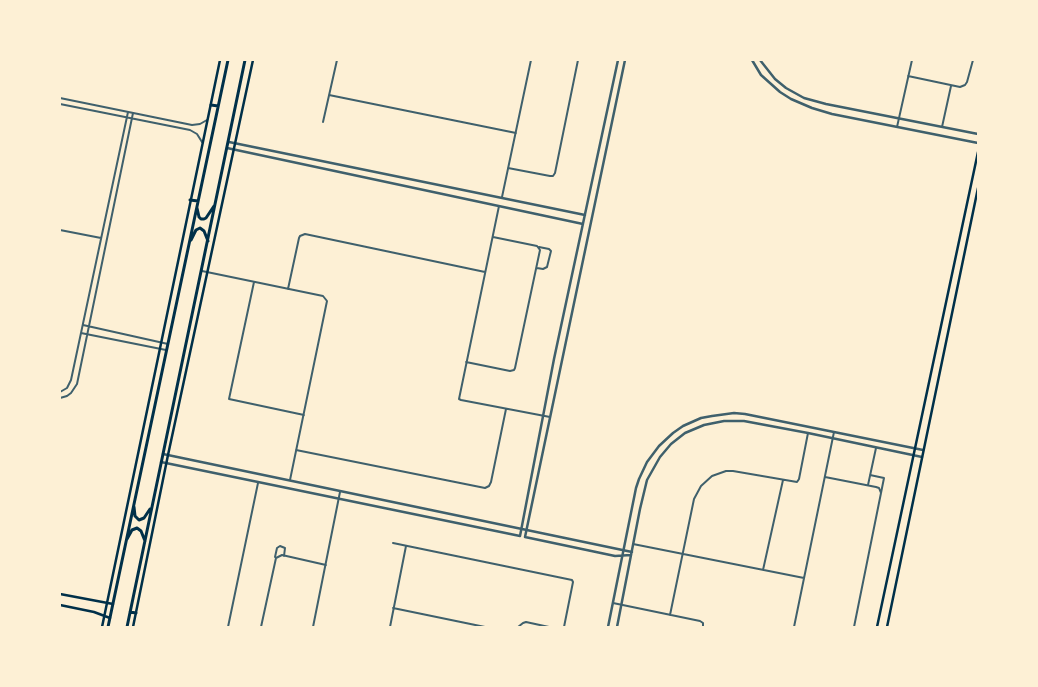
<!DOCTYPE html>
<html>
<head>
<meta charset="utf-8">
<style>
  body { margin:0 }
  #map { position:relative; width:1038px; height:687px; overflow:hidden; background:#fdf0d5; font-family:"Libre Baskerville",serif }
  canvas { display:block }
  .frame { position:absolute; inset:0; border:61px solid #fdf0d5; pointer-events:none }
</style>
</head>
<body>
<div id="map">
<canvas width="1038" height="687"></canvas>
<div class="frame"></div>
</div>
<script>
const ctx = document.querySelector('canvas').getContext('2d');
ctx.lineJoin = 'round';
function shape(rows) {
  const path = new Path2D();
  for (const r of rows) {
    path.moveTo(r[0], r[1]);
    for (let i = 2; i < r.length; i += 2) path.lineTo(r[i], r[i + 1]);
  }
  return path;
}
function trace(path, color, width, dash) {
  ctx.strokeStyle = color;
  ctx.lineWidth = width;
  ctx.lineCap = dash ? 'butt' : 'round';
  ctx.setLineDash(dash || []);
  ctx.stroke(path);
}
const minor = shape([
  [908,76,960,87,965,85,967,82,973,60],
  [329,95,516,133],
  [60,98,192,125,200,124,207,120],
  [60,104,190,130,197,134,202,142],
  [323,122,337,60],
  [897,127,912,60],
  [942,127,951,86],
  [508,168,550,176,553,176,555,173,578,60],
  [502,197,531,60],
  [499,206,459,399,461,400,550,417],
  [60,230,101,238],
  [537,268,543,269,547,267,551,251,549,249,539,247],
  [202,271,323,296,327,301,290,480],
  [254,282,229,399,304,415],
  [288,289,299,238,300,236,305,234,485,272],
  [83,325,168,344],
  [81,333,166,350],
  [466,362,510,371,514,370,515,368,540,250,537,246,493,237],
  [60,392,67,388,71,380,128,112],
  [60,398,67,396,71,393,77,384,133,113],
  [296,450,485,488,489,486,491,482,506,409],
  [870,475,884,478,881,493],
  [825,477,876,487,879,488,881,493,854,627],
  [868,485,876,448],
  [393,543,572,580,573,582,564,627],
  [633,544,804,578],
  [275,557,277,548,280,546,285,548,284,556],
  [763,570,783,480],
  [613,603,700,621,703,623,703,627],
  [393,608,485,627],
  [670,615,694,499,701,486,712,476,726,471,733,471,797,482,799,479,808,433],
  [228,627,258,483],
  [261,627,276,558,282,555,326,565],
  [313,627,340,492],
  [390,627,406,546],
  [518,627,523,623,526,622,549,627],
  [794,627,834,432]
]);
const tertiary = shape([
  [752,60,761,75,780,92,791,99,812,108,832,114,978,143],
  [760,60,775,79,786,88,804,98,826,104,978,134],
  [229,142,585,215],
  [227,148,583,224],
  [163,454,632,552],
  [161,462,520,536],
  [520,536,554,359,618,60],
  [525,537,625,60],
  [525,537,615,556,631,555],
  [608,627,636,488,639,479,647,462,659,446,673,433,683,426,701,418,712,416,734,413,745,414,923,450],
  [617,627,640,509,647,480,660,457,671,444,685,433,704,425,724,421,744,421,808,433,922,457]
]);
const secondary = shape([
  [60,594,113,604],
  [60,605,94,612,110,618],
  [102,627,220,60],
  [133,627,168,455,253,60],
  [877,627,978,152],
  [887,627,978,188]
]);
const primary = shape([
  [211,105,218,106],
  [190,200,198,201],
  [197,208,199,217,201,219,204,219,206,218,214,206],
  [191,240,196,230,200,228,204,231,208,241],
  [134,507,135,516,139,520,144,518,150,509],
  [127,539,132,530,137,528,141,531,145,541],
  [130,612,136,613],
  [108,627,228,60],
  [127,627,245,60]
]);
trace(minor, '#3f606c', 2);
trace(tertiary, '#3f606c', 2.5);
trace(secondary, '#003049', 2.5);
trace(primary, '#003049', 3);
</script>
</body>
</html>
